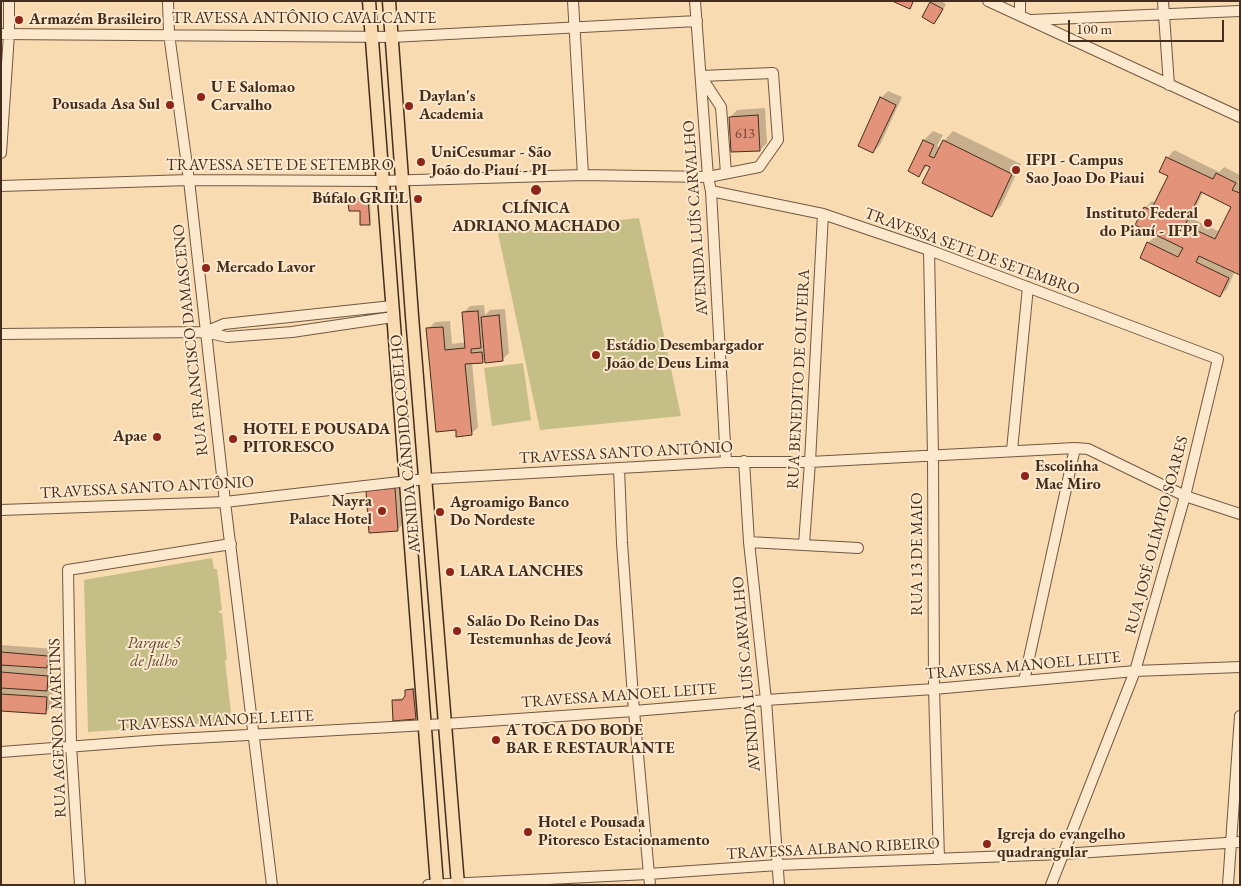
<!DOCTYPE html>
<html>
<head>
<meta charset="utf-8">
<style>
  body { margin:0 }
  #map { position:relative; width:1241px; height:886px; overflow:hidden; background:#f9dbb2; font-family:"EB Garamond",serif }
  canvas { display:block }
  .frame { position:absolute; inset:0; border:2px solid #442d1d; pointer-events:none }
  .scale { position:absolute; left:1068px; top:20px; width:156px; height:22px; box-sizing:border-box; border:2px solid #442d1d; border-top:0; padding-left:6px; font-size:15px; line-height:18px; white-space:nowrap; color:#442d1d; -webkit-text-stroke:4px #fbe8cd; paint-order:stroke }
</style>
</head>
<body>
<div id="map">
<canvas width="1241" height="886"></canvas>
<div class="frame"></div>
<div class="scale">100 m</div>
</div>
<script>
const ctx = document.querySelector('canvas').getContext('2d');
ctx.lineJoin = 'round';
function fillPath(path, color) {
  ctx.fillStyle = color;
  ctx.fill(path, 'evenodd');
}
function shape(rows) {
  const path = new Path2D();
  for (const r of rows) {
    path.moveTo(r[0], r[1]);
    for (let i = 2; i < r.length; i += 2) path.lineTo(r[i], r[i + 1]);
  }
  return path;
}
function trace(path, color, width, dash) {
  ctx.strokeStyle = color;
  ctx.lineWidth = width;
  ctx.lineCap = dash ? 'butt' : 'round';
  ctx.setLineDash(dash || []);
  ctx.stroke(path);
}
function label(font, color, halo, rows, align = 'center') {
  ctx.font = font + ' "EB Garamond",serif';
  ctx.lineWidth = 4;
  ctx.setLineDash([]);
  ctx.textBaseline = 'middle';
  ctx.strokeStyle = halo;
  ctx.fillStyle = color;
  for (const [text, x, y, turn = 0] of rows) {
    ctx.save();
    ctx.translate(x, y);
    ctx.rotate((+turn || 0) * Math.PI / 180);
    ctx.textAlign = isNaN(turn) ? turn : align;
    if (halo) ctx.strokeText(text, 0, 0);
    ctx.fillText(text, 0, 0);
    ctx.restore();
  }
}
const green = shape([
  [639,218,681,416,540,430,498,233],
  [523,363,531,420,492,426,484,368],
  [212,558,214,569,217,569,222,610,219,611,219,613,222,613,227,660,225,660,232,722,88,732,84,580]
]);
const shadow = shape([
  [933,1,941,1,946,4,939,18,934,22,932,3],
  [888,91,902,97,880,145,873,152,859,145,881,98],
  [765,108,767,143,760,150,730,117,737,110],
  [933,131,943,135,937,146,940,148,944,141,953,131,1021,164,1001,206,992,215,932,167,928,165,919,175,909,171,924,140],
  [1174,150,1219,172,1224,167,1240,175,1238,183,1240,183,1240,274,1235,271,1227,289,1220,296,1148,243,1157,234,1145,208,1152,201,1156,203,1169,176,1161,172,1168,157],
  [1203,192,1232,206,1220,232,1191,218],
  [370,197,371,222,369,224,361,209,347,200,349,198],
  [484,305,485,315,490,310,505,309,509,353,502,360,486,358,482,362,472,362,478,427,471,434,457,429,428,329,435,322,450,321,452,344,466,342,463,313,470,306],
  [402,482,404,523,397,530,367,491,374,484],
  [1,645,54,649,53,660,45,668,54,669,54,683,47,690,53,690,52,706,45,713,1,710],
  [415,688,417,716,415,718,393,701,395,699,405,698,406,690,408,689]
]);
const building = shape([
  [892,1,911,1,913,2,910,9,892,1],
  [930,2,943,9,934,24,922,17,930,2],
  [880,97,896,105,873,153,858,146,880,97],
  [758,115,760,151,731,152,729,117,758,115],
  [923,140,934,145,929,156,934,158,943,140,1012,174,992,217,922,183,930,167,925,165,919,177,908,171,923,140],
  [1166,157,1213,179,1216,173,1236,183,1232,190,1240,193,1240,275,1199,256,1196,262,1229,278,1220,297,1140,258,1147,242,1178,257,1183,248,1135,225,1144,207,1151,210,1168,176,1159,172,1166,157],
  [1201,192,1231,207,1215,239,1185,225,1201,192],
  [368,198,370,225,360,225,360,211,349,211,348,203,344,204,346,199,368,198],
  [478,311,481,348,471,349,471,353,482,352,483,363,465,364,472,435,456,437,456,430,436,432,426,328,443,327,445,350,465,348,462,312,478,311],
  [499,315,503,361,485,363,481,317,499,315],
  [395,488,398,531,369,533,366,491,395,488],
  [1,652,48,656,47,668,1,665,1,652],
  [1,672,48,676,47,691,1,688,1,672],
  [413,689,416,719,393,721,392,700,402,700,405,696,405,690,413,689],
  [1,694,47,697,46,714,1,711,1,694]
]);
const minor = shape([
  [168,1,169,34,189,180,225,502,272,885],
  [573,1,583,175],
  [695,1,708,177,711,191,726,462],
  [988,1,1240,117],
  [1163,1,1169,85],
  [1020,16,1020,1],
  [1031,20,1240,11],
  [1,34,392,37,697,21],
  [702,78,721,107,726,173],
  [1,153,9,34,9,1],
  [1,186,189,180,382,181,583,175,708,177,759,167,778,140,773,73,701,76],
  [711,191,823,214,929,250,1218,359,1185,496,1135,671,1051,885],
  [929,250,933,455,934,689,939,859],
  [205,332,224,324,392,306],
  [1,334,205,332,227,337,292,332,393,317],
  [1012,450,1028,287],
  [744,461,749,542,766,700,779,885],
  [619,468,622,543,634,711,650,885],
  [1,510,225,502,426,479,726,462,810,462,1075,448,1088,449,1185,496,1240,514],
  [749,542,858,548],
  [804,544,810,462,823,214],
  [1024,681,1075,448],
  [1,752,158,740,445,724,634,711,766,700,934,689,1135,671,1240,667],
  [80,885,71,745,68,570,231,544],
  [428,885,648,874,778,865,1062,854,1240,842],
  [1228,885,1240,716]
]);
const major = shape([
  [369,1,437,885],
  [389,1,412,316,458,885]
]);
const markers = [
  [19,20,5,"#8f2418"],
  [201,97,5,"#8f2418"],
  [170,105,5,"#8f2418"],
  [409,106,5,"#8f2418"],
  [421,162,5,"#8f2418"],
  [1016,170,5,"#8f2418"],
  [536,190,6,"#8f2418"],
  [418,199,5,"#8f2418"],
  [1208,223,5,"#8f2418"],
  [206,268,5,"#8f2418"],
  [596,355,5,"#8f2418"],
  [157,437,5,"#8f2418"],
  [233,439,5,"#8f2418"],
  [1025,476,5,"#8f2418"],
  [382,511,5,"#8f2418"],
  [440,512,5,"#8f2418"],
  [450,572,5,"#8f2418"],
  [457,631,5,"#8f2418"],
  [496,740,5,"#8f2418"],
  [528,832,5,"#8f2418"],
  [987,844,5,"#8f2418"]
];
const numberNames = [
  ["613",745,134]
];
const streetNames = [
  ["TRAVESSA ANTÔNIO CAVALCANTE",304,19],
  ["TRAVESSA SETE DE SETEMBRO",280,166],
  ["AVENIDA LUÍS CARVALHO",696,218,-94],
  ["TRAVESSA SETE DE SETEMBRO",972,252,20],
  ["RUA FRANCISCO DAMASCENO",191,340,-96],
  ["RUA BENEDITO DE OLIVEIRA",799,379,-87],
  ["AVENIDA CÂNDIDO COELHO",406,444,-95],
  ["TRAVESSA SANTO ANTÔNIO",626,453,-3],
  ["TRAVESSA SANTO ANTÔNIO",147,488,-3],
  ["RUA JOSÉ OLÍMPIO SOARES",1157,535,-75],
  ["RUA 13 DE MAIO",918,554,-90],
  ["TRAVESSA MANOEL LEITE",1023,666,-5],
  ["AVENIDA LUÍS CARVALHO",747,674,-95],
  ["TRAVESSA MANOEL LEITE",619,696,-4],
  ["TRAVESSA MANOEL LEITE",216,721,-3],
  ["RUA AGENOR MARTINS",58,728,-92],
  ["TRAVESSA ALBANO RIBEIRO",833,849,-3]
];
const poiNames = [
  ["Armazém Brasileiro",29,20],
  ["U E Salomao",211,88],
  ["Carvalho",211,106],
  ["Daylan's",419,97],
  ["Academia",419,115],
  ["Pousada Asa Sul",160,105,"right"],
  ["UniCesumar - São",431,153],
  ["João do Piauí - PI",431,171],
  ["IFPI - Campus",1026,161],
  ["Sao Joao Do Piaui",1026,179],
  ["Búfalo GRILL",408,199,"right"],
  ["CLÍNICA",536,209,"center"],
  ["ADRIANO MACHADO",536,227,"center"],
  ["Instituto Federal",1198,214,"right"],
  ["do Piauí - IFPI",1198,232,"right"],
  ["Mercado Lavor",216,268],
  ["Estádio Desembargador",606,346],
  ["João de Deus Lima",606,364],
  ["HOTEL E POUSADA",243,430],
  ["PITORESCO",243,448],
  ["Apae",147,437,"right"],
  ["Escolinha",1035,467],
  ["Mae Miro",1035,485],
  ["Nayra",372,502,"right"],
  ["Palace Hotel",372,520,"right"],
  ["Agroamigo Banco",450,503],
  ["Do Nordeste",450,521],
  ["LARA LANCHES",460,572],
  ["Salão Do Reino Das",467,622],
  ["Testemunhas de Jeová",467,640],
  ["A TOCA DO BODE",506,731],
  ["BAR E RESTAURANTE",506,749],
  ["Hotel e Pousada",538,823],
  ["Pitoresco Estacionamento",538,841],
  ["Igreja do evangelho",997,835],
  ["quadrangular",997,853]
];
const parkNames = [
  ["Parque 5",154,644],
  ["de Julho",154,662]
];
fillPath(green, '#c6be87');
fillPath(shadow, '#0003');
fillPath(building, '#e39379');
trace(building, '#442d1d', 1);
trace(minor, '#715842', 12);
trace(major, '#442d1d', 15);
trace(minor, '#fbe8cd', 10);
trace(major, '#f9dbb2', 12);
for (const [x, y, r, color] of markers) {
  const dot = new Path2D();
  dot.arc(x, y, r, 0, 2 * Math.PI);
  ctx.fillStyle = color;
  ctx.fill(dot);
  trace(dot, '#fbe8cd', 2);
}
label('14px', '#6c4634', null, numberNames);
label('16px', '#442d1d', '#fbe8cd', streetNames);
label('bold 16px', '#442d1d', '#fbe8cd', poiNames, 'left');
label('italic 16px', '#5e4a32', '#fbe8cd', parkNames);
</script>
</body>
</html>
